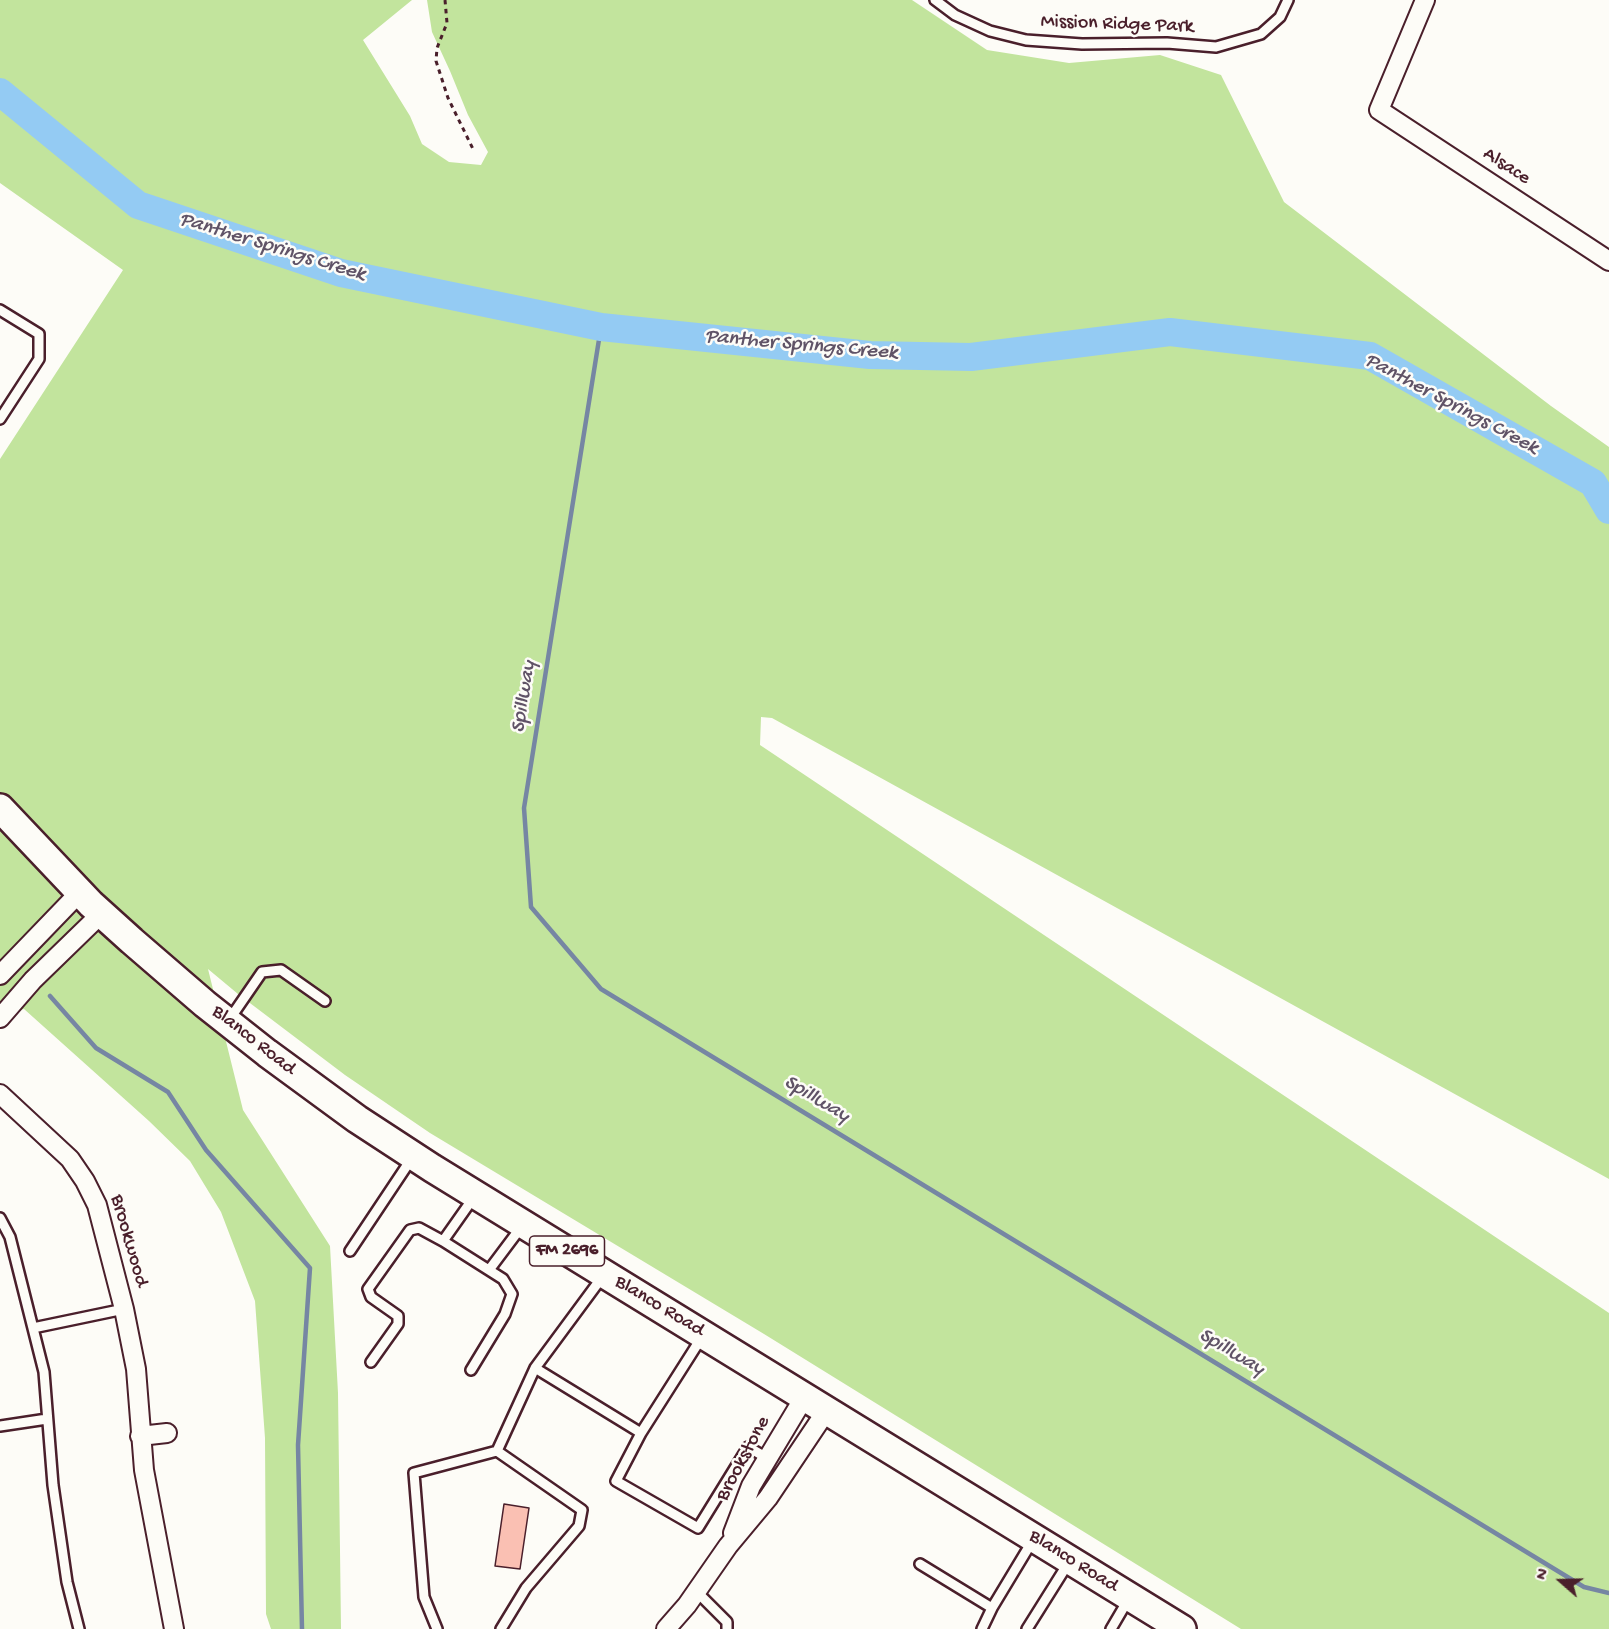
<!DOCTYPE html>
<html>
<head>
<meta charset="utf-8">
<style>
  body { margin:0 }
  #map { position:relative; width:1609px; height:1629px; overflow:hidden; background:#fdfcf7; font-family:"Gochi Hand",sans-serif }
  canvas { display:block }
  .north { position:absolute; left:1531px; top:1551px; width:60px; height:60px; -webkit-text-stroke:4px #fdfcf7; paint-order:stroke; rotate:290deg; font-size:16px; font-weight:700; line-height:24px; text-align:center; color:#4a1f2b }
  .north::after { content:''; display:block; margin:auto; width:21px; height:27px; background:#4a1f2b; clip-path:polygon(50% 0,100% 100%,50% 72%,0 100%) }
</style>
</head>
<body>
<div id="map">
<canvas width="1609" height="1629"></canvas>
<div class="north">N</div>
</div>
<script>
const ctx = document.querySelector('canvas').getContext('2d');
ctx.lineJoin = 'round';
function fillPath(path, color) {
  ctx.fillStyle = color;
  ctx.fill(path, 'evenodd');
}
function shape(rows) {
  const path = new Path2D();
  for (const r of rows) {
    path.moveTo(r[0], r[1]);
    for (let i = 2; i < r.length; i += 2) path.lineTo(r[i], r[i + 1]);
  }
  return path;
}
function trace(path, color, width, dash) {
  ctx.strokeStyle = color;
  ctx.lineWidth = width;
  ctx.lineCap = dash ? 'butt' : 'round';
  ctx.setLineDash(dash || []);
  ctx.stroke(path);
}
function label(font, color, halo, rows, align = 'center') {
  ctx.font = font + ' "Gochi Hand",sans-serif';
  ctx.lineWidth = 5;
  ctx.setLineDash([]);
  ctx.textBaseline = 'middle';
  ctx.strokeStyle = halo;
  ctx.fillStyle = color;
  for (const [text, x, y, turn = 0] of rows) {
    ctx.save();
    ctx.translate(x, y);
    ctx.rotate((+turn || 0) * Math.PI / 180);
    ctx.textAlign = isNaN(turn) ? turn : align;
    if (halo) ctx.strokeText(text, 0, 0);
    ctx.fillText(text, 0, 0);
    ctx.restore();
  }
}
const green = shape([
  [0,0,412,0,363,40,410,116,422,144,449,162,481,165,488,152,468,115,450,71,432,32,427,0,912,0,987,50,1069,63,1160,55,1221,75,1284,202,1551,406,1609,447,1609,1179,772,718,761,717,760,745,1609,1313,1609,1629,1241,1629,764,1334,430,1133,345,1075,238,994,208,969,243,1110,330,1246,338,1393,341,1629,271,1629,266,1614,265,1438,255,1301,221,1212,190,1161,149,1121,24,1009,0,1015,0,459,123,270,0,183]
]);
const stream = shape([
  [601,327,524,808,531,907,601,989,1584,1587,1609,1593],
  [50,996,96,1048,168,1092,206,1150,310,1268,298,1445,302,1629]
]);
const river = shape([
  [0,92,138,205,341,273,601,327,870,355,971,357,1170,332,1370,356,1593,483,1609,510]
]);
const building = shape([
  [504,1504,529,1508,520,1569,495,1566,504,1504]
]);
const path = shape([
  [445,0,447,23,437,48,436,61,448,98,474,151]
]);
const lane = shape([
  [935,0,955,15,990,31,1026,40,1082,44,1167,43,1216,47,1261,34,1280,17,1288,0],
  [0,310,39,334,39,359,0,419],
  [229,1020,262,972,281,970,325,1001],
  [0,1218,10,1237,44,1372,53,1485,67,1582,79,1629],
  [443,1241,503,1279,512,1294,505,1314,471,1370],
  [350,1251,412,1158],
  [489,1270,522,1226],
  [33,1328,124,1309],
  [371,1362,398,1324,398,1316,371,1297,368,1289,410,1230,419,1228,443,1241,474,1197],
  [535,1368,641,1433,702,1337],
  [0,1426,47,1419],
  [641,1433,616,1481,698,1528,748,1447,767,1458],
  [920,1564,992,1608],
  [697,1592,727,1622,727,1629],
  [437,1629,424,1597,414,1473,497,1451],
  [501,1629,526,1588,579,1526,582,1510,497,1451,535,1368,603,1276],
  [982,1629,992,1608,1033,1540],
  [1027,1629,1069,1562],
  [1111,1629,1128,1600]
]);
const street = shape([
  [1425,0,1379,110,1609,261],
  [0,975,80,892],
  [0,1018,33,980,102,913],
  [0,1094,70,1159,85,1181,97,1205,124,1309,136,1369,144,1470,174,1629],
  [140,1436,167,1433],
  [733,1533,751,1486,805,1396],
  [666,1629,687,1605,728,1546,768,1498,827,1410]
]);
const primary = shape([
  [0,808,91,904,132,941,205,1004,267,1053,357,1119,432,1168,1182,1629]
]);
const shields = [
  [567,1251,75]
];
const shieldNames = [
  ["FM 2696",567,1251]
];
const streetNames = [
  ["Mission Ridge Park",1117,25,2],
  ["Alsace",1506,167,33],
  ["Blanco Road",253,1041,38],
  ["Brookwood",128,1241,74],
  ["Blanco Road",659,1307,31],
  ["Brookstone",744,1459,-62],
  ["Blanco Road",1073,1562,32]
];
const waterNames = [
  ["Panther Springs Creek",272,248,17],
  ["Panther Springs Creek",801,346,5],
  ["Panther Springs Creek",1451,405,28],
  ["Spillway",525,697,-81],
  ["Spillway",816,1100,31],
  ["Spillway",1231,1353,31]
];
fillPath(green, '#c2e49d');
trace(stream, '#7686a3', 4.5);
trace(river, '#94cbf3', 28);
fillPath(building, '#fac0b3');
trace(building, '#4a1f2b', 1.5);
trace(lane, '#4a1f2b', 14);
trace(street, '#4a1f2b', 22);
trace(primary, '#4a1f2b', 32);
trace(path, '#4a1f2b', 3, [4.5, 4.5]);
trace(lane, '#fdfcf7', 9);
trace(street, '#fdfcf7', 18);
trace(primary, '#fdfcf7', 27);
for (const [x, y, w] of shields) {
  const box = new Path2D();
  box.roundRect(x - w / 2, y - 15, w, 30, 4.5);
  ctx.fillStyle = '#fdfcf7';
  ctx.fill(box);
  trace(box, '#4a1f2b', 1.5);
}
label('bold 18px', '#4a1f2b', null, shieldNames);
label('20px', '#4a1f2b', '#fdfcf7', streetNames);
label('italic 21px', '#605367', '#fdfcf7', waterNames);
</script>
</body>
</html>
